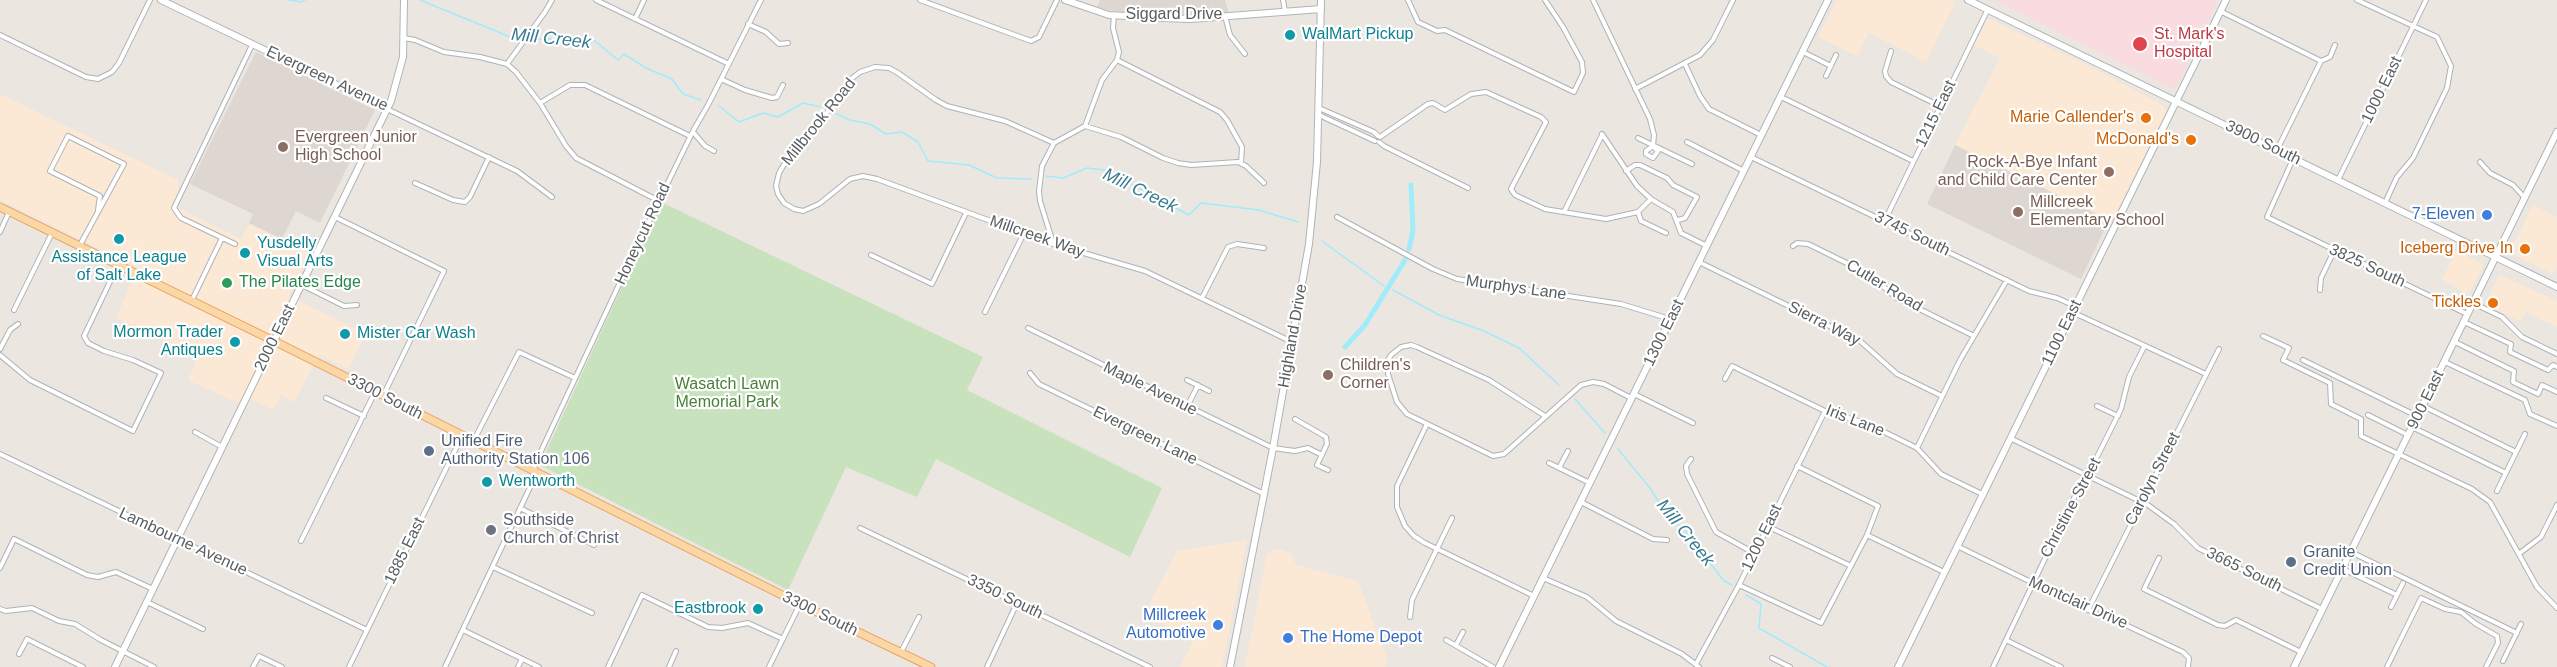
<!DOCTYPE html>
<html>
<head>
<meta charset="utf-8">
<style>
  body { margin:0 }
  canvas { display:block; background:#ebe6e0 }
</style>
</head>
<body>
<canvas width="2557" height="667"></canvas>
<script>
const ctx = document.querySelector('canvas').getContext('2d');
ctx.lineJoin = 'round';
function fillPath(path, color) {
  ctx.fillStyle = color;
  ctx.fill(path, 'evenodd');
}
function shape(rows) {
  const path = new Path2D();
  for (const r of rows) {
    path.moveTo(r[0], r[1]);
    for (let i = 2; i < r.length; i += 2) path.lineTo(r[i], r[i + 1]);
  }
  return path;
}
function trace(path, color, width, dash) {
  ctx.strokeStyle = color;
  ctx.lineWidth = width;
  ctx.lineCap = dash ? 'butt' : 'round';
  ctx.setLineDash(dash || []);
  ctx.stroke(path);
}
function label(font, color, halo, rows, align = 'center') {
  ctx.font = font + ' Arial,sans-serif';
  ctx.lineWidth = 4.5;
  ctx.setLineDash([]);
  ctx.textBaseline = 'middle';
  ctx.strokeStyle = halo;
  ctx.fillStyle = color;
  for (const [text, x, y, turn = 0] of rows) {
    ctx.save();
    ctx.translate(x, y);
    ctx.rotate((+turn || 0) * Math.PI / 180);
    ctx.textAlign = isNaN(turn) ? turn : align;
    if (halo) ctx.strokeText(text, 0, 0);
    ctx.fillText(text, 0, 0);
    ctx.restore();
  }
}
const commercial = shape([
  [1837,0,1951,0,1955,2,1926,62,1869,33,1857,56,1818,37],
  [1988,18,2093,68,2164,106,2166,111,2163,118,2114,217,2109,220,1955,145,2000,58,1974,45],
  [0,94,178,180,179,208,241,239,249,224,310,253,289,296,366,334,348,369,319,355,294,402,281,395,273,410,250,398,245,406,188,380,199,357,116,318,138,268,0,200],
  [2533,205,2557,217,2557,266,2553,274,2510,253],
  [2456,251,2482,264,2483,267,2468,294,2442,280],
  [2499,275,2557,301,2557,327,2526,312,2520,321,2485,304],
  [1247,540,1222,667,1180,667,1194,639,1144,615,1177,551],
  [1274,550,1282,550,1292,555,1296,565,1358,581,1387,659,1385,667,1245,667,1267,554]
]);
const education = shape([
  [1100,0,1225,0,1229,14,1196,15,1118,12,1097,7],
  [256,52,375,110,320,223,296,211,282,239,249,223,253,214,190,184],
  [1955,145,2109,220,2081,279,1927,204]
]);
const medical = shape([
  [1994,0,2218,0,2175,89]
]);
const green = shape([
  [661,202,983,357,967,390,1162,488,1130,557,936,459,917,497,846,467,788,590,540,465]
]);
const stream = shape([
  [289,0,302,2,305,0],
  [420,0,513,38,595,41,618,60,624,54,646,68,672,79,683,94,701,100],
  [719,106,739,122,763,113,778,117,803,103,821,107],
  [832,112,850,120,870,124,886,134,902,132,918,142,928,161,969,165,997,178,1031,179],
  [1046,176,1063,178,1087,168,1105,170,1189,215,1201,203,1259,210,1298,222],
  [1322,241,1384,286],
  [1393,290,1439,315,1484,331,1519,348,1559,385],
  [1575,399,1605,433],
  [1618,449,1650,488,1671,522,1682,527,1724,581,1732,585],
  [1746,595,1761,604,1759,628,1827,667]
]);
const canal = shape([
  [1409,249,1413,231,1411,185],
  [1345,347,1365,325,1405,260]
]);
const street = shape([
  [596,0,729,64],
  [920,0,1031,41,1039,37,1057,0],
  [1283,0,1285,11],
  [1408,0,1418,22,1437,31,1445,30,1574,92,1583,73,1582,62,1563,27,1545,0],
  [1593,0,1650,119,1654,135,1653,146,1658,151,1653,158,1646,154,1646,151,1653,146],
  [2357,0,2437,37,2451,66,2447,88,2413,158,2397,177,2385,203],
  [2220,11,2321,61],
  [1225,16,1230,35,1245,54],
  [635,19,644,0],
  [748,24,766,32,779,44,788,43],
  [0,35,86,77,98,79,112,72,119,63,150,0],
  [404,38,415,40,444,52,480,57,507,64,516,72,540,103,566,146,576,158,659,201],
  [1891,51,1885,71,1886,76,1891,82,1940,106],
  [1803,52,1831,66],
  [1117,60,1220,112,1227,120,1242,147,1241,163],
  [507,64,545,12,552,0],
  [1685,64,1700,96,1709,109,1761,135],
  [1826,76,1836,55],
  [721,79,745,90,772,98,777,97,783,85],
  [1635,89,1700,55,1713,40,1733,0],
  [1781,97,1913,161],
  [540,103,570,85,585,85,690,136],
  [1319,108,1374,132,1378,136],
  [387,109,517,171,552,197],
  [1319,115,1375,141],
  [1085,126,1121,137,1163,158,1178,163,1191,165,1238,162,1246,166,1264,183],
  [693,132,705,146,714,151],
  [1602,134,1637,186,1651,199,1673,212,1681,233,1707,246],
  [1380,137,1428,104,1433,103,1445,110,1471,94,1486,92,1541,117,1546,122,1511,189,1515,195,1545,209,1606,219,1638,212,1651,199],
  [1638,138,1692,164],
  [1379,142,1384,146,1468,188],
  [1687,142,1744,171],
  [1054,143,1005,121,947,106,936,100,898,73,889,68,875,67,860,72,851,79,806,142,785,163,779,173,776,186,778,194,784,203,794,209,803,211,819,204,850,179,863,176,877,179,1053,244,1145,271,1292,342],
  [2277,150,2321,61,2330,57,2335,45],
  [1751,157,2029,291,2057,298,2075,306],
  [2293,159,2267,217,2467,314],
  [2480,162,2490,173,2513,185,2524,197],
  [1626,171,1635,165,1640,165,1667,178,1673,185,1697,197,1685,218,1678,220],
  [2338,180,2426,0],
  [415,183,453,200,465,202,470,197,489,157],
  [1564,212,1602,135],
  [1638,212,1641,221,1666,233],
  [335,217,444,271,383,396],
  [1337,217,1433,269,1457,279,1621,304,1670,319],
  [1885,220,1988,9],
  [0,232,9,212],
  [1053,243,1040,201,1039,191,1042,166,1054,143,1085,126,1102,80,1117,60,1119,52,1113,28,1114,15],
  [235,244,181,218,174,208,252,45],
  [80,245,124,164,68,136,50,171,100,196,98,210],
  [1793,246,1797,243,1808,244,1869,274,1895,297,1974,336],
  [871,255,932,284,966,213],
  [1699,262,1860,341,1897,374,1942,396],
  [302,285,344,306,357,305],
  [2320,290,2321,278,2334,251],
  [1202,298,1228,247,1237,244,1264,248],
  [192,300,222,238],
  [2473,303,2502,317,2522,337,2557,354],
  [14,310,52,233],
  [985,312,1024,233],
  [2072,312,2206,374],
  [2464,322,2511,344,2510,352,2548,370,2553,365,2557,367],
  [1028,328,1273,448,1295,451,1308,448,1322,455],
  [2263,336,2289,348,2283,360,2330,383,2331,404,2361,419,2361,436,2472,489,2490,502,2537,587,2557,608],
  [2455,342,2514,371,2513,382,2538,394,2542,385,2557,392],
  [0,349,10,330,18,324],
  [0,355,30,380,133,431,161,373,133,360,104,351,88,343,84,336,118,265],
  [2303,360,2417,416],
  [2445,362,2525,400,2530,414,2557,426],
  [1030,373,1039,384,1264,494],
  [1725,379,1732,366,1825,411,1868,424,1917,448,1941,474,1982,494],
  [1187,380,1209,391],
  [1634,394,1693,423],
  [326,398,364,416],
  [2097,406,2118,416],
  [2423,406,2516,452],
  [1187,407,1198,385],
  [2368,415,2408,435],
  [1545,416,1489,380,1417,347,1411,345,1401,347,1391,355,1388,360,1388,374,1397,402,1407,414,1493,456,1504,454,1581,385,1593,382,1604,384,1631,398],
  [1295,419,1326,437,1327,444,1317,465,1328,470],
  [1427,424,1397,486,1397,507,1405,526,1414,536,1425,543,1534,596],
  [2412,427,2506,473],
  [195,432,222,447],
  [2010,438,2148,505,2174,524,2198,548,2322,609],
  [474,440,519,352,575,378],
  [1917,448,1960,360,2007,280],
  [0,454,367,630],
  [1691,459,1686,466,1687,474,1716,532,1754,553],
  [1549,463,1590,483],
  [1559,468,1568,451],
  [2497,491,2525,434],
  [1581,502,1653,539,1667,540],
  [520,508,594,545],
  [1767,526,1851,566],
  [860,528,1150,667],
  [1867,535,1944,572],
  [301,541,375,392],
  [1957,546,2099,615,2115,620,2183,652,2189,658,2188,667],
  [2351,552,2517,633],
  [2520,553,2541,537,2557,505],
  [2159,558,2144,589,2218,625,2225,626,2236,620,2301,652],
  [493,567,592,613],
  [0,568,14,539,87,575,98,577,116,572,153,589],
  [2343,569,2397,595],
  [1543,578,1587,597,1616,621,1682,654,1699,667],
  [1739,585,1821,623,1867,535,1878,506,1797,466],
  [147,602,203,629],
  [2391,607,2403,583],
  [0,609,6,611,32,608,59,621,75,624,101,640,154,667],
  [2088,610,2219,349],
  [1410,617,1412,600,1452,518],
  [463,630,539,667],
  [1446,640,1493,667],
  [2006,640,2061,667],
  [1456,645,1463,632],
  [901,652,919,617],
  [19,654,27,639,83,667],
  [1772,658,1790,667],
  [2503,661,2521,624],
  [1696,664,1739,585,1825,411],
  [253,667,259,656,282,667],
  [349,667,462,436],
  [445,667,533,481,535,464,639,242,693,131,708,105,761,0],
  [518,667,522,659],
  [608,667,642,595,708,627,722,628,748,623,783,639],
  [669,667,676,651],
  [769,667,800,604],
  [987,667,1017,603],
  [1993,667,2085,475,2097,457,2121,409,2129,377,2144,347],
  [2387,667,2421,598,2445,609,2461,612,2476,624,2497,636,2498,643,2486,667]
]);
const secondary = shape([
  [161,0,387,109],
  [1065,0,1109,15,1163,18,1190,19,1321,9],
  [1968,0,2557,287],
  [115,667,391,101,403,57,404,0],
  [1230,667,1273,448,1309,244,1317,162,1321,0],
  [1499,667,1828,0],
  [1898,667,2226,0],
  [2294,667,2557,132]
]);
const primary = shape([
  [0,207,280,344,800,604,931,667]
]);
const markers = [
  [1290,35,6,"#0f9aa8"],
  [2140,44,8,"#e0444e"],
  [2146,118,6,"#e8710a"],
  [2191,140,6,"#e8710a"],
  [283,147,6,"#8d6e63"],
  [2109,172,6,"#8d6e63"],
  [2018,212,6,"#8d6e63"],
  [2487,215,6,"#3f7fe0"],
  [119,239,6,"#0f9aa8"],
  [2525,249,6,"#e8710a"],
  [245,253,6,"#0f9aa8"],
  [227,283,6,"#2e9e5b"],
  [2493,303,6,"#e8710a"],
  [345,334,6,"#0f9aa8"],
  [235,342,6,"#0f9aa8"],
  [1328,375,6,"#8d6e63"],
  [429,451,6,"#5c6f8a"],
  [487,482,6,"#0f9aa8"],
  [491,530,6,"#6b7280"],
  [2291,562,6,"#5c6f8a"],
  [758,609,6,"#0f9aa8"],
  [1218,625,6,"#3f7fe0"],
  [1288,638,6,"#3f7fe0"]
];
const streetNames = [
  ["Siggard Drive",1174,15],
  ["Evergreen Avenue",327,79,25],
  ["1000 East",2382,90,-64],
  ["1215 East",1936,114,-64],
  ["Millbrook Road",819,122,-51],
  ["3900 South",2263,143,26],
  ["Honeycut Road",643,234,-65],
  ["3745 South",1912,234,26],
  ["Millcreek Way",1037,237,19],
  ["3825 South",2367,266,25],
  ["Cutler Road",1884,286,31],
  ["Murphys Lane",1516,288,8],
  ["Sierra Way",1824,324,27],
  ["1300 East",1664,333,-64],
  ["1100 East",2062,333,-64],
  ["Highland Drive",1293,336,-80],
  ["2000 East",275,338,-64],
  ["Maple Avenue",1150,389,26],
  ["3300 South",385,397,27],
  ["900 East",2426,400,-64],
  ["Iris Lane",1855,421,21],
  ["Evergreen Lane",1145,436,26],
  ["Carolyn Street",2153,479,-63],
  ["Christine Street",2071,508,-62],
  ["1200 East",1762,538,-64],
  ["Lambourne Avenue",183,542,25],
  ["1885 East",405,551,-64],
  ["3665 South",2244,570,26],
  ["3350 South",1005,597,26],
  ["Montclair Drive",2078,603,24],
  ["3300 South",820,614,26]
];
const cultureNames = [
  ["WalMart Pickup",1302,35],
  ["Yusdelly",257,244],
  ["Visual Arts",257,262],
  ["Assistance League",119,258,"center"],
  ["of Salt Lake",119,276,"center"],
  ["Mormon Trader",223,333,"right"],
  ["Antiques",223,351,"right"],
  ["Mister Car Wash",357,334],
  ["Wentworth",499,482],
  ["Eastbrook",746,609,"right"]
];
const healthNames = [
  ["St. Mark's",2154,35],
  ["Hospital",2154,53]
];
const foodNames = [
  ["Marie Callender's",2134,118],
  ["McDonald's",2179,140],
  ["Iceberg Drive In",2513,249],
  ["Tickles",2481,303]
];
const educationNames = [
  ["Evergreen Junior",295,138],
  ["High School",295,156],
  ["Rock-A-Bye Infant",2097,163,"right"],
  ["and Child Care Center",2097,181,"right"],
  ["Millcreek",2030,203],
  ["Elementary School",2030,221],
  ["Children's",1340,366],
  ["Corner",1340,384]
];
const shopNames = [
  ["7-Eleven",2475,215],
  ["Millcreek",1206,616],
  ["Automotive",1206,634],
  ["The Home Depot",1300,638,"left"]
];
const leisureNames = [
  ["The Pilates Edge",239,283]
];
const parkNames = [
  ["Wasatch Lawn",727,385],
  ["Memorial Park",727,403]
];
const serviceNames = [
  ["Unified Fire",441,442],
  ["Authority Station 106",441,460],
  ["Granite",2303,553],
  ["Credit Union",2303,571]
];
const worshipNames = [
  ["Southside",503,521],
  ["Church of Christ",503,539]
];
const waterNames = [
  ["Mill Creek",551,39,6],
  ["Mill Creek",1140,191,26],
  ["Mill Creek",1685,533,51]
];
fillPath(commercial, '#fce9d5');
fillPath(education, '#ded7d1');
fillPath(medical, '#f9dbe0');
fillPath(green, '#c7e2bd');
trace(stream, '#a1ebfb', 1.5);
trace(canal, '#a1ebfb', 5);
trace(street, '#aeb3b6', 6);
trace(secondary, '#b0b5b8', 8);
trace(primary, '#ea9c5a', 9);
trace(street, '#fff', 4);
trace(secondary, '#fff', 6);
trace(primary, '#fbd7a6', 7);
for (const [x, y, r, color] of markers) {
  const dot = new Path2D();
  dot.arc(x, y, r, 0, 2 * Math.PI);
  ctx.fillStyle = color;
  ctx.fill(dot);
  trace(dot, '#fff', 2);
}
label('16px', '#595e61', '#fff', streetNames);
label('16px', '#0d838f', '#fff', cultureNames, 'left');
label('16px', '#be3a42', '#fff', healthNames, 'left');
label('16px', '#c56008', '#fff', foodNames, 'right');
label('16px', '#785e54', '#fff', educationNames, 'left');
label('16px', '#366cbe', '#fff', shopNames, 'right');
label('16px', '#27864d', '#fff', leisureNames, 'left');
label('16px', '#478138', '#fff', parkNames);
label('16px', '#4e5e75', '#fff', serviceNames, 'left');
label('16px', '#5b616d', '#fff', worshipNames, 'left');
label('italic 18px', '#387b91', '#fff', waterNames);
</script>
</body>
</html>
